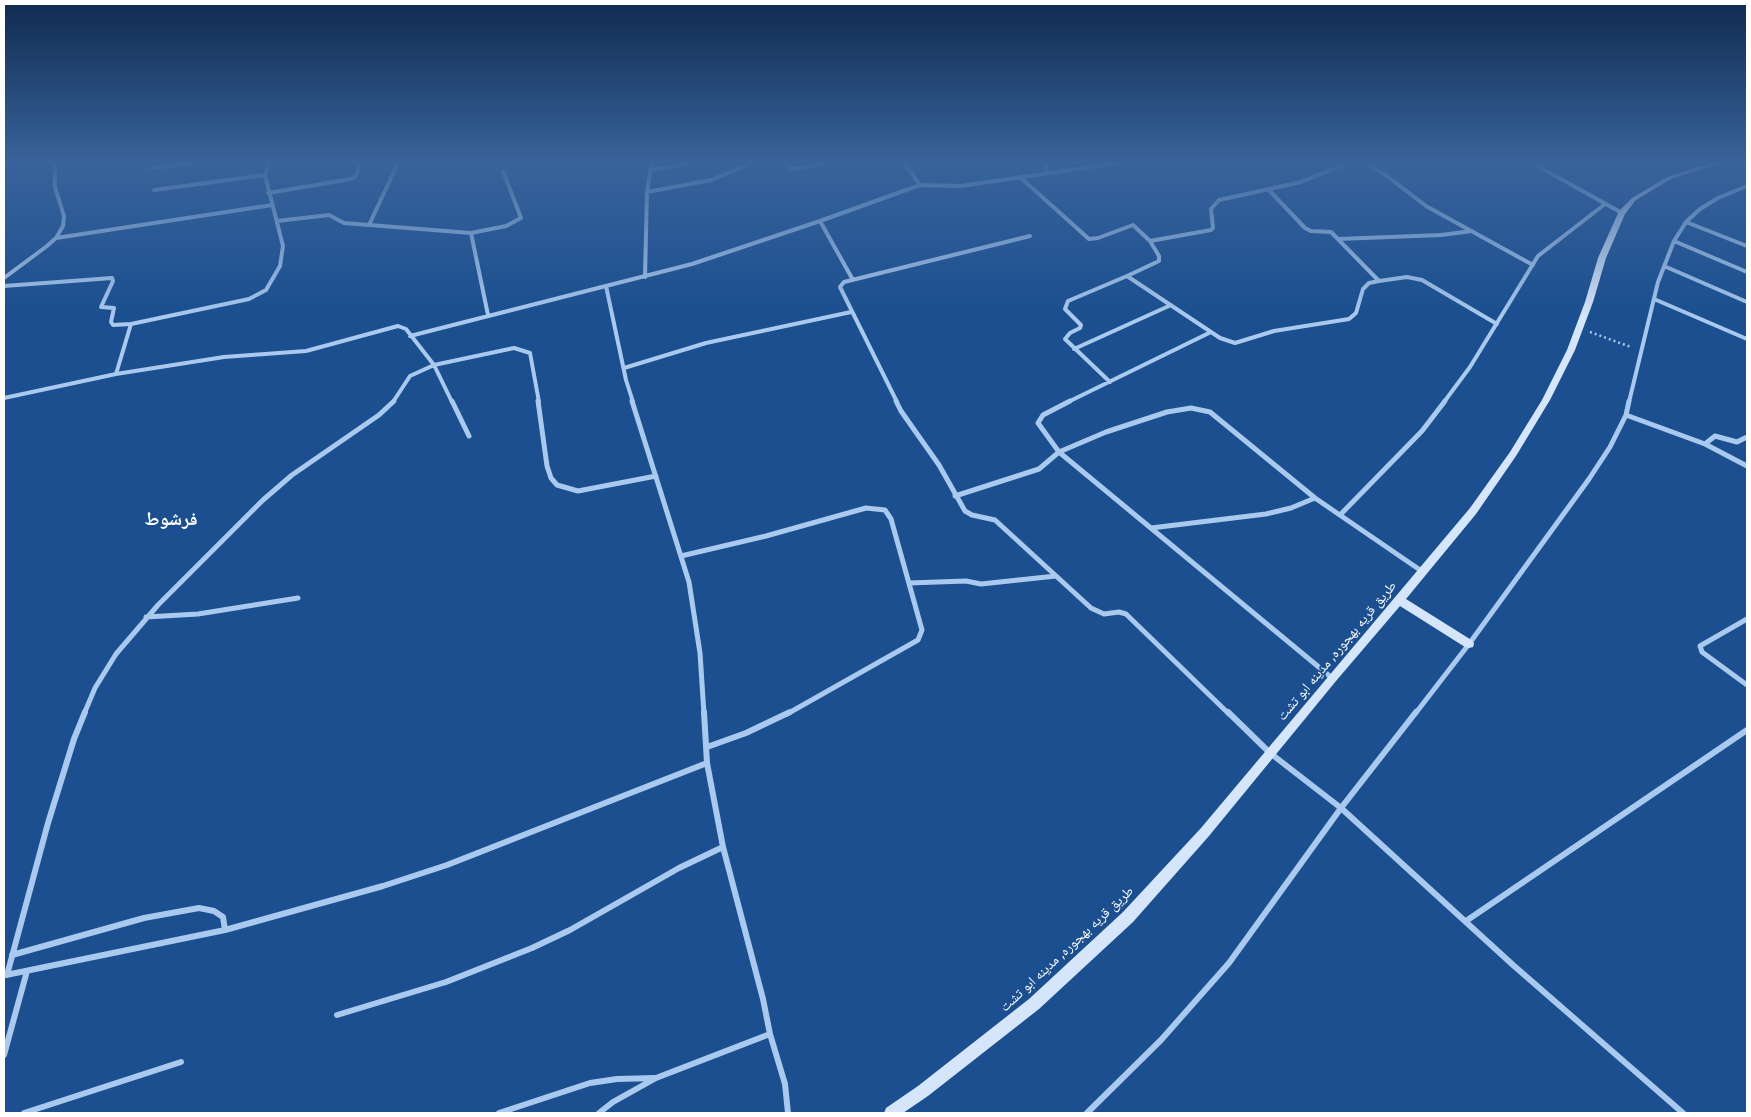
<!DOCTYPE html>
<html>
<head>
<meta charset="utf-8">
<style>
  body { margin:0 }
  #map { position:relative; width:1751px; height:1117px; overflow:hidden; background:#1b4f8f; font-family:"Open Sans",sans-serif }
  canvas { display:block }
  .frame { position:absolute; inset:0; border:5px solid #fff; pointer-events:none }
</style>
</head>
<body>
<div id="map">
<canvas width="1751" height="1117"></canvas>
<div class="frame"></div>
</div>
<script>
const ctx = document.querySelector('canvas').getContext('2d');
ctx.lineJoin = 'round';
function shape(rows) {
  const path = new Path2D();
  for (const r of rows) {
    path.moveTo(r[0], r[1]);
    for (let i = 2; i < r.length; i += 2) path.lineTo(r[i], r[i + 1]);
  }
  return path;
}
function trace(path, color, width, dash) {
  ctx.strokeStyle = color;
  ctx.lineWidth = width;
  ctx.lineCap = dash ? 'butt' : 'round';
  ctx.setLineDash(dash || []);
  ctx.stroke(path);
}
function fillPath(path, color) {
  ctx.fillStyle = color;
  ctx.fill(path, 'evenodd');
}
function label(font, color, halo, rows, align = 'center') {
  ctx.font = font + ' "Open Sans","Noto Naskh Arabic",sans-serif';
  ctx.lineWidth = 4;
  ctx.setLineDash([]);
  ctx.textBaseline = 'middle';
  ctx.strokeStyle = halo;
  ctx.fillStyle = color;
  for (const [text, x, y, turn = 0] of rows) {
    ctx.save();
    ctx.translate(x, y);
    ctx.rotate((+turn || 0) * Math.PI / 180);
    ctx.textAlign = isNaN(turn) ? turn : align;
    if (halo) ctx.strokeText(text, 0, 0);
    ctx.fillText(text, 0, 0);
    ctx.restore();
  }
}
const path = shape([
  [1590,332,1631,347]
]);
const streetFar2 = shape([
  [784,161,791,168,796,169,832,161],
  [1043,161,1048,172],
  [1362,161,1387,176,1426,206,1533,265],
  [1529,161,1622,213],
  [152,168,211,161],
  [650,171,695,161],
  [1020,177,1089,239,1098,238,1133,225,1150,241,1211,230,1213,228,1211,209,1219,200,1301,182,1352,161],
  [920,185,961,186,1130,161],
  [1268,189,1305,228,1311,231,1331,232,1379,281,1407,277,1422,280,1497,324],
  [154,190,265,175],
  [647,192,711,180,756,161],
  [268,193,351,179,356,176,360,161],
  [277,221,329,215,344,223,471,233,488,315],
  [1686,222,1747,246],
  [369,225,399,161],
  [471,233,506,226,521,218,503,171],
  [56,238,272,205],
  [1338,239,1441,235,1472,231],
  [1150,241,1159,256,1159,261,1127,276,1220,338,1235,343,1274,331,1349,319,1356,313,1363,289,1369,283,1379,281],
  [1674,241,1747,272],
  [1664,266,1747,302],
  [645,277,647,192,652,161],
  [4,278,47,246,56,238,63,226,64,216,55,187,55,161],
  [853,280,820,221,920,185,903,161],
  [4,286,112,278,113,281,101,307,114,308,111,322,113,325,131,324],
  [606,286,626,380,633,402],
  [1654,299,1747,339],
  [410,336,692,264,820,221],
  [1074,349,1171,305],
  [624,368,706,343,851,312],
  [116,374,224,357,306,351,398,326,406,329,434,365,452,402],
  [1110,382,1065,339,1070,333,1080,328,1081,325,1065,309,1068,301,1127,276],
  [4,398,116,374,131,324,249,299,266,290,280,266,283,246,265,175,269,161],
  [393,402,410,376,434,365,514,348,530,353,539,402],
  [897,402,840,287,844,282,1030,236],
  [1068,402,1211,332],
  [1444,402,1470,367,1538,256,1605,204],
  [1629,402,1658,282,1674,241,1686,222,1700,209,1718,198,1747,186]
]);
const streetFar1 = shape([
  [452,401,469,436],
  [538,401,547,466,551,478,557,485,578,491,656,476],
  [632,401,689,582,700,653,704,714],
  [896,401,901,411,939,465,965,511,972,515,995,520,1091,608,1104,614,1119,612,1126,614,1229,714],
  [1070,401,1043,415,1038,423,1059,452,1332,678],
  [1626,415,1705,444,1747,466],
  [1705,444,1715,436,1737,442,1747,437],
  [955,496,1039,469,1059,452,1106,432,1167,412,1191,408,1210,412,1315,498,1423,572],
  [1340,515,1422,431,1445,401],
  [1151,528,1266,514,1291,508,1315,498],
  [681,556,766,536,866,508,885,510,891,519,922,630,918,640,787,714],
  [909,583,966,581,981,584,1056,576],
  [146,617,198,614,298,598],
  [1747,619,1700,646,1702,652,1747,685],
  [84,714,95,688,116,654,158,605,263,500,292,475,379,415,394,401],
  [1415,714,1469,644,1589,479,1610,447,1626,415,1629,401]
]);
const street = shape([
  [704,712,707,763,723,847,763,999,770,1034,785,1084,788,1113],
  [1228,712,1270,753,1341,808,1513,965,1683,1113],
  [707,747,746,733,790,712],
  [1466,921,1747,730],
  [12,955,144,918,199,908,214,911,223,917,225,930],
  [6,975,225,930,383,886,447,865,707,763],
  [7,975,48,823,74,739,85,712],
  [337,1015,446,982,532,948,570,930,679,868,723,847],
  [4,1055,27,971],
  [24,1113,181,1062],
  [499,1113,590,1083,617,1079,655,1078],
  [599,1113,613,1102,656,1078,770,1034],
  [1087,1113,1161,1040,1229,963,1341,808,1416,712]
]);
const secondary = shape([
  [1717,161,1727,161,1671,179,1636,200,1625,214,1606,258,1593,302,1575,350,1550,400,1516,456,1476,514,1406,599,1473,641,1474,644,1473,647,1469,648,1465,647,1400,606,1336,681,1209,836,1133,922,1039,1009,928,1096,903,1113,884,1113,886,1108,918,1086,1029,999,1123,912,1201,828,1470,508,1510,452,1542,400,1567,350,1585,302,1598,258,1619,211,1632,198,1667,177,1717,161]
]);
const streetNames = [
  ["طريق قريه بهجوره, مدينه ابو تشت",1337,651,-50],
  ["طريق قريه بهجوره, مدينه ابو تشت",1067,949,-43]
];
const districtNames = [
  ["فرشوط",171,520]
];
trace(path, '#a9c9ee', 2.5, [2, 3]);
trace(streetFar2, '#a9c9ee', 4);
trace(streetFar1, '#a9c9ee', 5);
trace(street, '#a9c9ee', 6);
fillPath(secondary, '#d6e6fa');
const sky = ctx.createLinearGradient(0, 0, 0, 317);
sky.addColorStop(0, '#0f2b4f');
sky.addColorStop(0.51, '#39639b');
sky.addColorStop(1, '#39639b00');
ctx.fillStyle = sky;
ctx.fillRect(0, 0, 1751, 317);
label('14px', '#fff', '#1b4f8f', streetNames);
label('bold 19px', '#fff', '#1b4f8f', districtNames);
</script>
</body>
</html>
